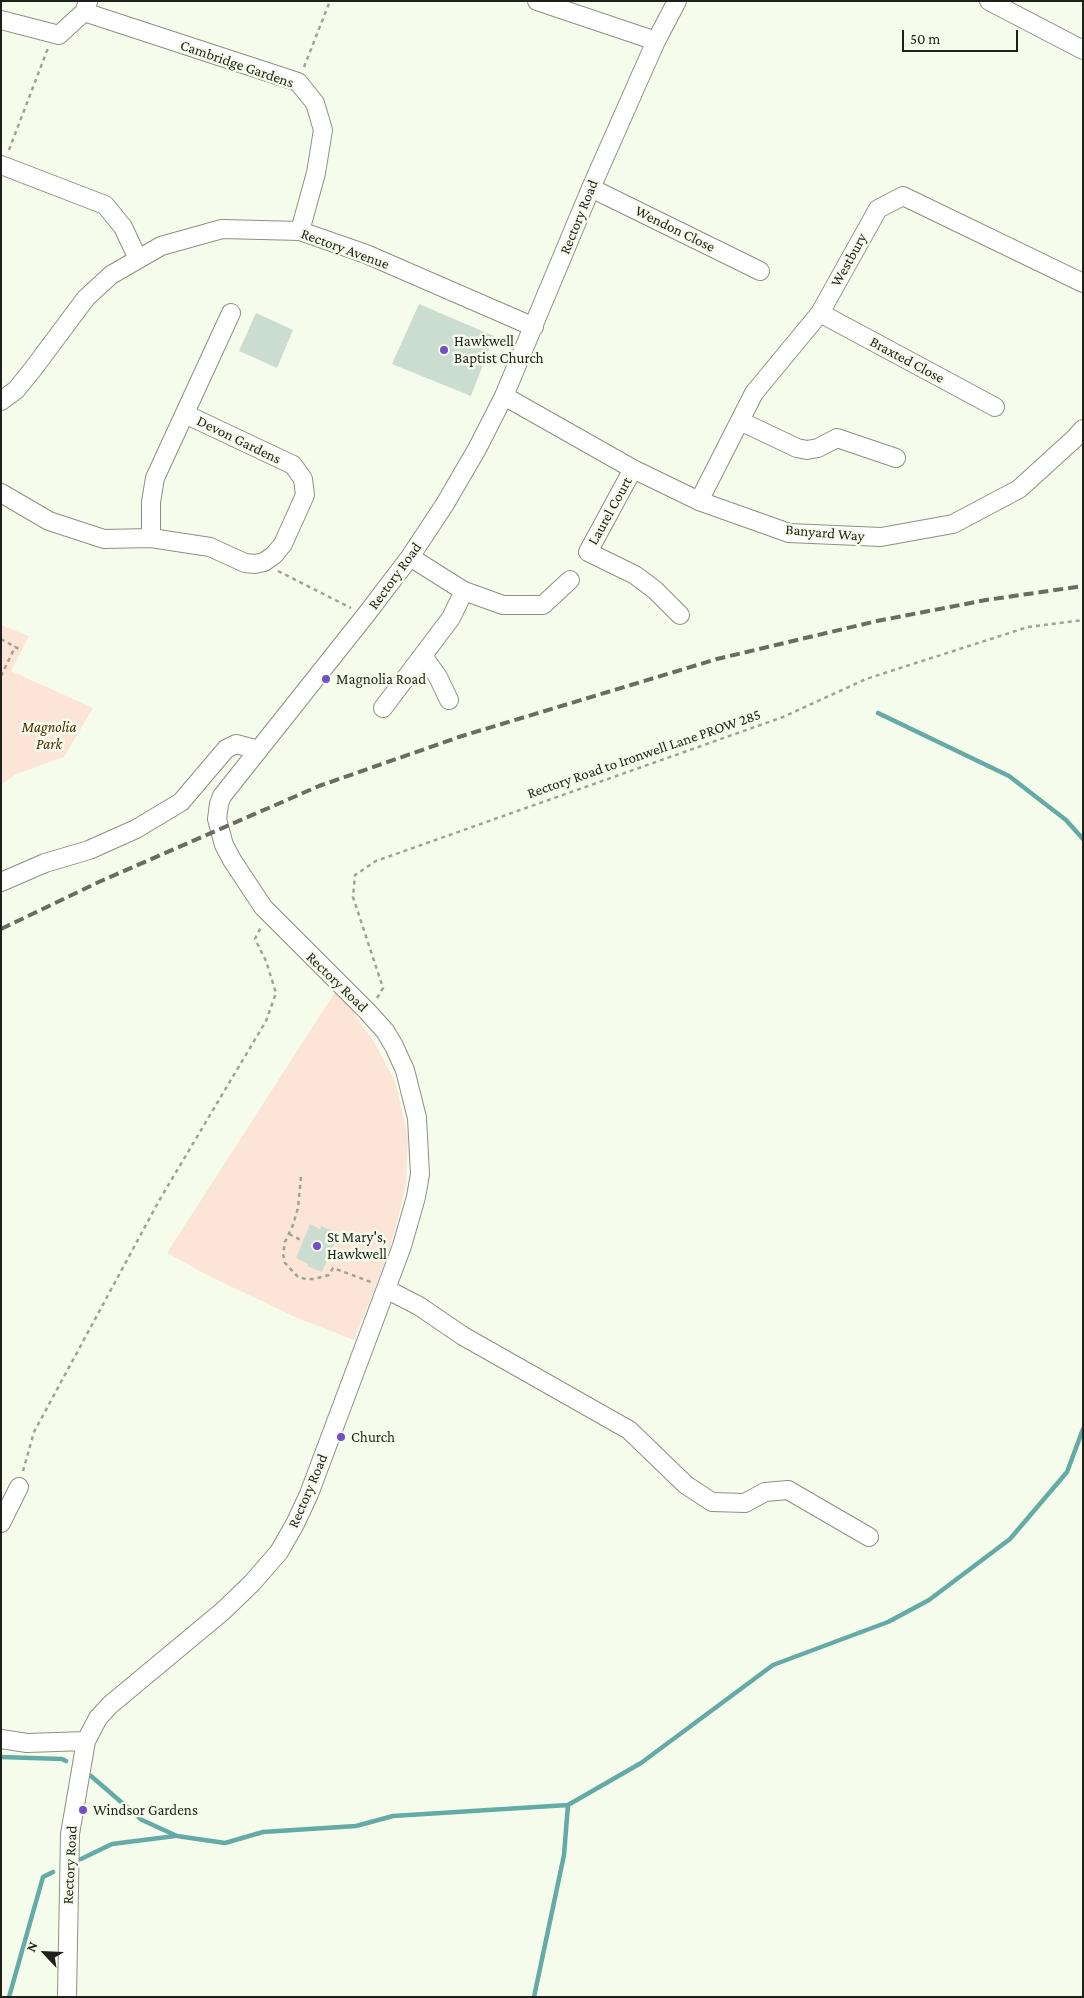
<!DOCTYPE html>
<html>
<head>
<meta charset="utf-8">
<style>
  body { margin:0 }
  #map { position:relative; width:1084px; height:1998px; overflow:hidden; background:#f6fceb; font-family:"Crimson Pro",serif }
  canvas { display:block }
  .frame { position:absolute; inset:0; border:2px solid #1e211a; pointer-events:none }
  .north { position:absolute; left:20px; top:1928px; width:50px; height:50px; -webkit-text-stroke:4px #f6fceb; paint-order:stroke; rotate:295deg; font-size:14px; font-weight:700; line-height:20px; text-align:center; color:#1e211a }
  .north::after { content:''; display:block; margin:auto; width:18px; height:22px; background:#1e211a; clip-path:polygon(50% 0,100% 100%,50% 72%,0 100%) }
  .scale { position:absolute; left:902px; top:30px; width:116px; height:22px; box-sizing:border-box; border:2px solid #1e211a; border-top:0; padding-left:6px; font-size:15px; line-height:18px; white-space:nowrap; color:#1e211a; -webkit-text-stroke:4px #f6fceb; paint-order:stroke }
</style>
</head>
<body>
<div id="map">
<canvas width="1084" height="1998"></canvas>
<div class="frame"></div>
<div class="north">N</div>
<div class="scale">50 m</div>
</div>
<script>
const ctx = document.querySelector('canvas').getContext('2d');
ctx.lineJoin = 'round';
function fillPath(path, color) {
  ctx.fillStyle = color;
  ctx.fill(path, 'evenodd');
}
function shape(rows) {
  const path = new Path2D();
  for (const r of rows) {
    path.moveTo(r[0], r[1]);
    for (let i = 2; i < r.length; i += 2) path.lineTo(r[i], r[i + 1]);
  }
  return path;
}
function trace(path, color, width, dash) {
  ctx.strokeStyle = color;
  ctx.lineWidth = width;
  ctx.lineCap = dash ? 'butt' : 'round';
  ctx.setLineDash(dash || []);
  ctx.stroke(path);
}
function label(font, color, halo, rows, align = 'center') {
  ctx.font = font + ' "Crimson Pro",serif';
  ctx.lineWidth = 5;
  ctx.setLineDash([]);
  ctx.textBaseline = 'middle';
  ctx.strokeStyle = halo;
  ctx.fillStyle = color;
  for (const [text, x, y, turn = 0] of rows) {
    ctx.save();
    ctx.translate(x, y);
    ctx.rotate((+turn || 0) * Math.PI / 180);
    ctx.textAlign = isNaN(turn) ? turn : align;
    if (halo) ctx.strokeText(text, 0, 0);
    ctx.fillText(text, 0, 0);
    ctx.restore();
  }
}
const green = shape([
  [1,625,29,636,11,671,93,708,64,757,16,774,1,785],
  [335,992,345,1000,374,1042,395,1081,408,1136,406,1186,390,1249,354,1340,295,1317,209,1276,167,1253]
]);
const stream = shape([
  [878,713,1009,776,1066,820,1083,839],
  [1,1757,62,1759,66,1761],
  [91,1776,142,1820,177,1836,225,1843,263,1832,356,1826,393,1816,568,1805,641,1763,773,1665,888,1622,929,1600,1010,1539,1067,1472,1083,1429],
  [81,1859,112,1844,175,1836],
  [9,1997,43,1877,53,1872],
  [534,1997,564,1855,568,1805]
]);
const building = shape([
  [419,304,494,336,471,396,392,364],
  [256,313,293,330,277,368,239,351],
  [310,1224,320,1229,321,1226,339,1233,322,1272,307,1266,308,1264,296,1258]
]);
const path = shape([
  [304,67,330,1],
  [9,150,48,48],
  [278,571,351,608],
  [1,639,15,647],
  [1,676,15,647,22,650],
  [377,998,383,988,353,897,355,875,376,861,783,717,866,679,1028,627,1083,620],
  [301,1177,298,1208,293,1225,285,1242,283,1254,285,1263,298,1277,306,1279,314,1279,329,1275,333,1268,371,1282],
  [289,1234,303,1241],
  [23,1471,34,1432,160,1199,266,1021,276,993,266,961,255,939,261,927]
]);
const minor = shape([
  [537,1,656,41],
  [989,1,1083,50],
  [84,12,298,82,315,103,323,130,316,173,300,231],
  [1,20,59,35,84,12,88,2],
  [1,165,105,205,123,227,138,259],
  [591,188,760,271],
  [820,313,995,407],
  [504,396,633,469,699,501,789,533,881,537,953,524,1019,489,1074,439,1083,429],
  [1,401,16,390,33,369,86,298,111,275,161,246,222,229,300,231,366,254,534,327],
  [740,421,797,448,807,450,818,448,837,438,896,458],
  [633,469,588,552,635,575,655,590,680,615],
  [1,493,49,521,104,539,151,538,210,547,245,563,255,564,264,562,274,555,283,544,305,495,303,479,293,465,185,414],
  [699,501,754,393,820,313,878,209,903,196,1083,283],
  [151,538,151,502,155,478,231,313],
  [410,557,464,591,503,605,543,605,570,580],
  [423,656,438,677,449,700],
  [383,708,451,618,464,591],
  [1,882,45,863,89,850,136,829,181,802,226,749,236,744,259,750],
  [386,1289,419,1306,463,1336,629,1430,686,1485,712,1502,745,1503,765,1492,788,1490,869,1537],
  [1,1523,19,1487],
  [1,1739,27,1743,86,1741],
  [67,1997,70,1834,86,1741,98,1718,110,1705,223,1611,252,1583,279,1552,295,1524,309,1494,402,1246,416,1197,420,1174,417,1118,405,1070,394,1046,385,1031,367,1011,263,907,232,860,224,845,217,819,219,804,222,796,365,616,410,557,445,504,477,449,504,396,591,188,656,41,677,1]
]);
const rail = shape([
  [1,929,101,881,319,786,462,736,717,659,877,621,986,600,1083,586]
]);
const markers = [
  [444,350,5,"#744fc8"],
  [326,679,5,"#744fc8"],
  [317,1246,5,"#744fc8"],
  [341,1437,5,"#744fc8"],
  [83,1810,5,"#744fc8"]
];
const streetNames = [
  ["Cambridge Gardens",237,64,19],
  ["Rectory Road",579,217,-68],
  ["Wendon Close",675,229,26],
  ["Rectory Avenue",345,249,20],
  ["Westbury",849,260,-61],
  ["Braxted Close",907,360,28],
  ["Devon Gardens",239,440,26],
  ["Laurel Court",610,511,-61],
  ["Banyard Way",825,533,5],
  ["Rectory Road",395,576,-54],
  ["Rectory Road to Ironwell Lane PROW 285",644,754,-19],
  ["Rectory Road",337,982,44],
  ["Rectory Road",308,1491,-67],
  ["Rectory Road",70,1865,-87]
];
const poiNames = [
  ["Hawkwell",454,341],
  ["Baptist Church",454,358],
  ["Magnolia Road",336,679],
  ["St Mary's,",327,1237],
  ["Hawkwell",327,1254],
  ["Church",351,1437],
  ["Windsor Gardens",93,1810]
];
const parkNames = [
  ["Magnolia",49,727],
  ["Park",49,744]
];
fillPath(green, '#fce5d7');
trace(stream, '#64aba7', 4.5);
fillPath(building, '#cbdcd1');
trace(minor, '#8b9181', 20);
trace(path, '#9ea396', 2.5, [4, 4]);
trace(minor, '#fff', 18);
trace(rail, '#686c62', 4, [10, 5]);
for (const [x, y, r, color] of markers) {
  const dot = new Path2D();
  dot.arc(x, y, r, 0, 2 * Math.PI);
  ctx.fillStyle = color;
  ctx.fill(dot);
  trace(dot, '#f6fceb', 2);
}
label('15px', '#1e211a', '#f6fceb', streetNames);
label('15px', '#1e211a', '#f6fceb', poiNames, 'left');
label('italic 15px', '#532700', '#f6fceb', parkNames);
</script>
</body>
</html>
